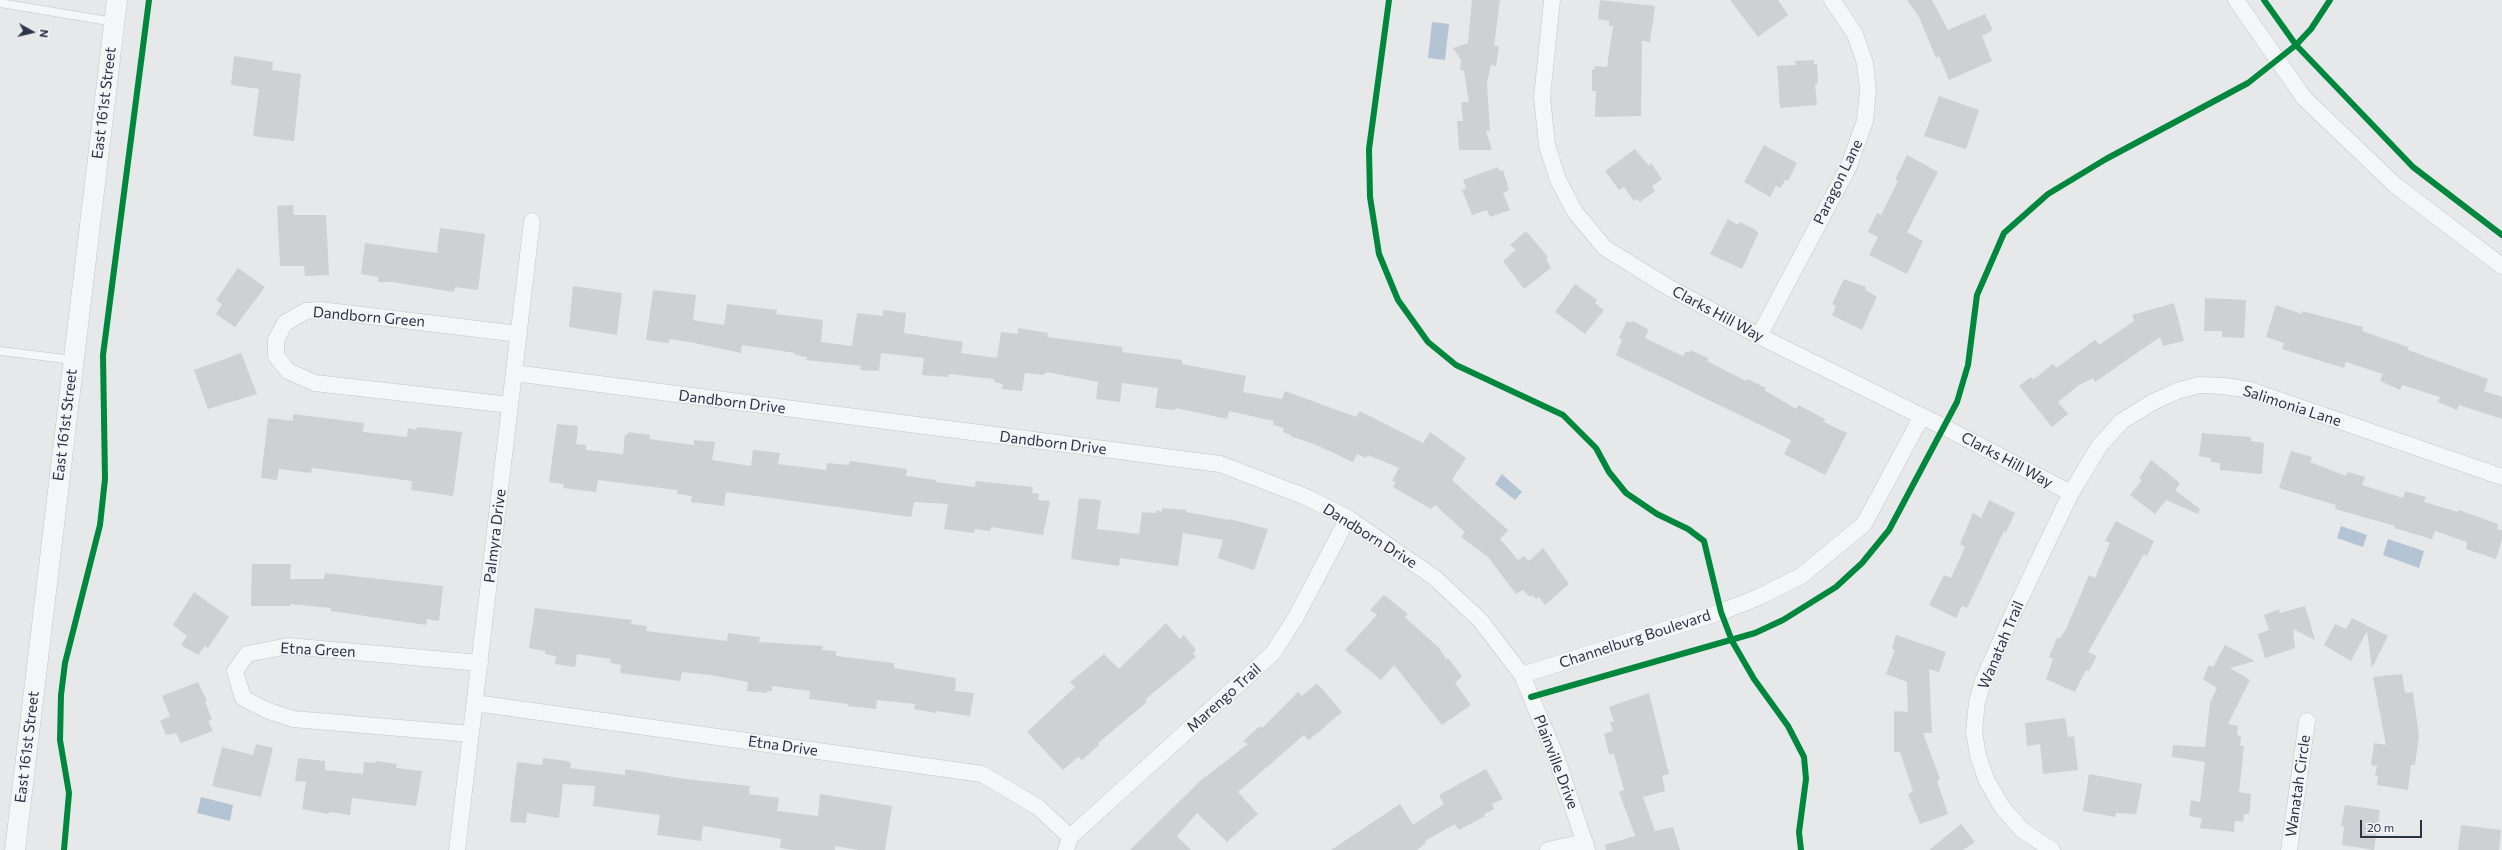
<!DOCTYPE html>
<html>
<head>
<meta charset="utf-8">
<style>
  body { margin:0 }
  #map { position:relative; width:2502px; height:850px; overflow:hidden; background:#e6e8ea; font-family:Commissioner,sans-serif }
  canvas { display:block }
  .north { position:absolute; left:12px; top:12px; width:40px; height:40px; -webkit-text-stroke:3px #f4f6f9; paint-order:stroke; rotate:98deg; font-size:11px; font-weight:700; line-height:16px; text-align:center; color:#2b3445 }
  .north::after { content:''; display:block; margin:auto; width:14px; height:18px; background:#2b3445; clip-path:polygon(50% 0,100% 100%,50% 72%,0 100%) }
  .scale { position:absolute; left:2360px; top:820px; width:62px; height:18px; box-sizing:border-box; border:2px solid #2b3445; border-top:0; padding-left:5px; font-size:12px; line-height:14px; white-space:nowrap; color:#2b3445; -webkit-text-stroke:3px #f4f6f9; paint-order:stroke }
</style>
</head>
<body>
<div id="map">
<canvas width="2502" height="850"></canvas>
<div class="north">N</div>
<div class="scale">20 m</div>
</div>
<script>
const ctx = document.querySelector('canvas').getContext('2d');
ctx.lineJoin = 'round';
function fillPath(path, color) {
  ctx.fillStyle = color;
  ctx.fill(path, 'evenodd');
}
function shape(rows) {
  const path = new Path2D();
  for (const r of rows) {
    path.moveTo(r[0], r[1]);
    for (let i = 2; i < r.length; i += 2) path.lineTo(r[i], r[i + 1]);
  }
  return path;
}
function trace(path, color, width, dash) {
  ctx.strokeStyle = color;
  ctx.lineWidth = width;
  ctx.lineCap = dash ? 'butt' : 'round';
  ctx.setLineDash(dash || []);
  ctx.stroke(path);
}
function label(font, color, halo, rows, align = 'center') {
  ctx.font = font + ' Commissioner,sans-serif';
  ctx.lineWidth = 3;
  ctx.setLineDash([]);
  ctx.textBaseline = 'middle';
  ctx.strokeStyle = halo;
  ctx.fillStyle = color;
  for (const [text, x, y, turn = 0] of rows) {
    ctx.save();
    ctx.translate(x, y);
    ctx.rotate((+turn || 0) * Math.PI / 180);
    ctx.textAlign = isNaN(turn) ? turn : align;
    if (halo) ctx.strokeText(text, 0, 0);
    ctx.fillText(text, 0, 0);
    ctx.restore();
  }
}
const water = shape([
  [1432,22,1449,24,1445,60,1428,58],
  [1502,474,1522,492,1515,500,1495,484],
  [2341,526,2367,535,2363,547,2337,538],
  [2388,539,2424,551,2419,568,2383,555],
  [201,797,233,805,230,821,197,813]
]);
const building = shape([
  [1472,0,1500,0,1494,46,1499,46,1496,66,1491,65,1487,83,1490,131,1486,131,1492,150,1459,150,1457,121,1463,121,1461,102,1469,102,1464,71,1460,70,1461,60,1453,48,1468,43],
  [1600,0,1655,6,1650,42,1642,41,1641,116,1595,117,1596,91,1592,91,1592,69,1595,70,1594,66,1607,67,1613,26,1609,26,1609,21,1598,19],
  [1730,0,1778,0,1788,15,1758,37],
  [1907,0,1932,0,1948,30,1985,14,1993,30,1982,36,1992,61,1949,80,1939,56,1936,58,1919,17],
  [234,56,273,62,272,70,301,74,294,141,253,136,259,89,231,85],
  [1814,60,1814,64,1817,64,1818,83,1815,84,1817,105,1780,108,1777,66,1796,65,1795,61],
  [1939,96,1979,110,1966,149,1924,136],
  [1764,145,1797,163,1788,181,1785,180,1781,188,1776,186,1770,197,1744,182],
  [1635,149,1649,166,1651,163,1662,179,1652,186,1655,191,1640,202,1637,199,1634,201,1624,187,1619,190,1605,171],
  [1907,155,1938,172,1907,232,1923,241,1907,274,1869,255,1878,237,1868,232,1877,213,1881,215,1898,181,1895,180],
  [1498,167,1499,171,1503,170,1509,190,1503,193,1510,210,1490,217,1487,210,1472,215,1462,190,1466,188,1463,180],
  [293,205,294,215,326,215,329,275,305,276,304,266,280,266,277,206],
  [1728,219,1738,225,1740,222,1756,230,1758,234,1742,269,1710,254],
  [440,228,485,234,478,290,455,287,454,292,393,282,378,282,378,277,361,274,365,243,437,253],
  [1526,231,1548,257,1546,259,1551,268,1524,289,1503,261,1516,250,1510,245],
  [238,268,265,287,235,327,216,314,222,304,216,300],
  [1844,279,1866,287,1865,290,1877,297,1862,330,1832,315,1836,306,1832,304],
  [1575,284,1597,300,1595,303,1604,310,1585,334,1555,312],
  [573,286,622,293,617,335,569,327],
  [653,290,696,295,693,320,724,325,727,304,777,310,776,314,823,320,821,342,852,346,857,313,883,316,883,310,906,313,904,333,963,342,961,353,997,358,1001,332,1018,334,1018,328,1048,333,1047,337,1123,347,1122,352,1182,360,1182,364,1246,376,1243,392,1282,399,1285,391,1356,417,1360,411,1423,443,1430,432,1466,458,1452,480,1508,530,1500,539,1518,560,1524,556,1529,561,1543,548,1569,584,1545,605,1539,597,1536,599,1532,595,1530,597,1523,590,1516,594,1488,557,1461,537,1465,532,1435,505,1431,509,1393,487,1396,482,1392,481,1399,468,1368,455,1366,458,1357,454,1353,462,1314,444,1290,436,1291,435,1283,432,1284,428,1273,425,1274,421,1229,411,1227,419,1176,408,1175,410,1155,408,1158,388,1122,383,1120,402,1096,399,1098,382,1047,372,1043,375,1025,373,1022,391,1002,389,1003,384,994,382,994,379,949,374,948,377,922,375,924,358,881,353,879,371,860,370,861,366,806,360,807,357,795,355,795,353,742,345,741,353,690,342,669,339,669,343,646,340],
  [2205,298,2246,300,2244,338,2222,337,2222,331,2204,331],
  [2174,303,2184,341,2163,346,2160,337,2095,382,2093,378,2079,385,2058,402,2068,414,2052,427,2019,386,2031,377,2033,380,2053,364,2056,368,2095,340,2099,345,2134,321,2132,315],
  [2276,305,2302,314,2302,311,2363,327,2362,331,2408,347,2408,350,2488,379,2484,391,2502,397,2502,419,2459,405,2457,410,2438,402,2440,397,2402,385,2400,390,2380,381,2383,374,2346,362,2344,368,2282,349,2284,343,2266,337],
  [1627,321,1631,323,1633,321,1649,330,1645,338,1683,356,1686,351,1689,353,1690,350,1708,358,1707,361,1746,381,1747,379,1766,388,1764,390,1796,409,1798,405,1825,419,1824,422,1847,433,1825,475,1784,454,1791,440,1616,355,1622,340,1619,338],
  [241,353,257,394,208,409,194,370],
  [293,414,364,423,363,432,407,437,408,428,416,430,417,427,462,432,453,496,411,490,412,481,312,468,311,473,279,469,277,480,261,478,268,418,293,421],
  [557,424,578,426,576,444,586,445,586,450,623,454,625,434,628,435,628,432,650,435,649,439,694,445,694,440,715,442,712,460,751,466,753,450,780,453,778,464,826,470,827,463,849,465,850,461,907,469,906,476,936,480,935,482,975,487,976,481,1033,487,1032,493,1039,494,1038,500,1050,501,1043,535,991,527,990,531,975,529,974,533,944,529,948,504,914,502,911,517,726,492,724,506,691,502,692,496,677,494,677,490,598,480,596,492,563,488,564,484,549,482],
  [2202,433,2251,437,2251,441,2264,443,2262,474,2220,470,2220,463,2211,462,2211,458,2199,456],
  [2291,451,2312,457,2310,462,2346,476,2348,472,2365,477,2362,485,2403,498,2405,491,2426,497,2424,502,2458,512,2459,510,2498,524,2497,529,2502,530,2502,539,2496,559,2466,549,2467,542,2435,531,2432,539,2394,528,2395,526,2335,509,2336,505,2279,488],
  [2151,460,2180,483,2175,490,2200,509,2198,514,2166,500,2155,514,2130,495,2142,480,2139,478],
  [1079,498,1101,500,1097,529,1139,534,1142,512,1156,513,1156,510,1162,512,1162,508,1186,510,1186,512,1229,520,1229,519,1268,529,1254,570,1218,558,1223,540,1183,533,1178,566,1120,558,1119,566,1071,559],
  [1989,500,2015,513,2006,532,2004,531,1967,608,1962,606,1956,618,1929,605,1944,575,1951,578,1965,547,1960,544,1973,513,1981,518],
  [2116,521,2154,541,2147,556,2144,554,2088,652,2097,656,2089,671,2086,670,2075,692,2046,679,2053,659,2049,657,2057,638,2060,638,2066,629,2089,575,2095,578,2110,543,2105,541],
  [252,564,291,564,290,579,324,579,325,573,443,586,439,621,427,619,426,625,331,611,331,608,290,604,290,606,251,606],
  [194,592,229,617,208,648,205,646,198,655,181,645,187,636,173,625],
  [1384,595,1408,614,1405,617,1439,648,1446,659,1448,658,1462,676,1455,683,1471,705,1442,725,1394,665,1381,680,1345,650,1377,615,1370,610],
  [2305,606,2315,640,2293,629,2295,648,2265,658,2258,634,2269,630,2264,615,2279,609,2280,613],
  [535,608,632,620,631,624,647,626,646,631,727,641,728,633,760,637,759,642,823,646,822,650,836,651,836,656,894,663,894,668,956,678,955,691,974,693,970,716,936,711,936,713,914,709,915,704,877,700,876,709,848,706,848,704,809,699,810,691,772,686,772,691,767,691,767,693,747,691,748,682,710,675,682,672,680,681,620,673,621,665,610,663,611,659,577,654,575,667,555,664,556,656,545,654,545,651,529,648],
  [2352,618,2388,636,2372,668,2367,631,2351,661,2324,645,2335,624,2346,629],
  [1166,623,1180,639,1184,635,1196,650,1193,653,1196,657,1153,693,1145,700,1147,702,1098,743,1099,745,1082,760,1078,757,1063,770,1027,732,1075,687,1070,682,1104,654,1119,669],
  [1896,635,1946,652,1939,672,1929,669,1932,733,1923,733,1940,779,1937,781,1948,814,1920,824,1908,794,1913,791,1900,752,1894,752,1894,711,1908,712,1907,682,1886,674,1895,650,1892,649],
  [2225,645,2255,661,2230,668,2250,680,2228,724,2238,726,2237,735,2241,736,2240,746,2244,746,2239,792,2251,794,2249,814,2244,814,2243,822,2235,821,2234,832,2200,828,2202,818,2189,816,2191,800,2200,802,2205,762,2172,757,2173,745,2205,747,2210,703,2217,688,2203,679,2209,665,2213,667],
  [2402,674,2405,693,2413,692,2419,736,2415,765,2411,765,2408,790,2377,785,2378,776,2375,776,2377,766,2371,765,2374,743,2386,745,2373,677],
  [198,682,207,701,205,701,212,720,208,721,213,731,181,743,176,733,166,735,160,721,170,716,162,696],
  [1317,683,1342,712,1309,740,1304,735,1238,792,1258,814,1227,842,1197,813,1177,836,1191,850,1130,850,1200,781,1248,744,1243,741,1260,726,1262,728,1298,692,1302,696],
  [1649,693,1669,774,1662,776,1665,791,1643,797,1655,831,1673,827,1680,850,1606,850,1605,845,1635,836,1619,792,1624,790,1614,754,1609,754,1604,734,1613,731,1610,722,1614,721,1609,707],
  [2065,718,2068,737,2074,736,2078,770,2043,774,2040,744,2027,746,2025,723],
  [256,744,273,748,261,797,212,786,222,747,253,755],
  [298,758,325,761,325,770,363,774,364,762,376,763,376,761,397,764,396,768,422,771,416,806,352,798,350,815,329,812,328,814,302,809,306,782,295,781],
  [543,758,567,761,571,763,570,768,625,775,625,769,685,779,750,786,749,794,779,798,777,811,818,816,820,794,892,806,885,850,858,850,835,846,835,850,793,850,780,848,781,839,703,826,701,841,657,835,660,815,593,806,595,786,563,784,559,818,527,813,526,823,510,822,517,762,542,765],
  [1486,769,1503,799,1492,804,1494,809,1484,814,1485,816,1459,830,1455,824,1425,841,1426,843,1417,850,1331,850,1400,804,1413,825,1444,804,1439,795],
  [2089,774,2142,784,2136,814,2116,813,2115,817,2083,811],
  [2345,805,2380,810,2374,850,2342,845,2344,826,2341,826],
  [1961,824,1975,842,1963,850,1929,850],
  [2461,825,2501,830,2499,850,2458,850]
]);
const service = shape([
  [0,3,114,22],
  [0,351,73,360]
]);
const minor = shape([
  [1552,0,1542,97,1547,145,1558,180,1575,212,1605,248,1668,287,1759,336,1944,427,2071,493],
  [2236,0,2304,98,2395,185,2502,266],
  [1759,336,1848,168,1865,121,1868,90,1865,63,1855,34,1832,0],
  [514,373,1220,464,1306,497,1348,518,1435,578,1480,620,1522,675,1557,759,1587,850],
  [510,405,315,383,288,371,276,356,276,340,285,323,306,311,320,310,519,334],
  [1522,675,1721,612,1759,597,1801,576,1864,524,1922,416],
  [475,703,982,774,1038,807,1070,837],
  [471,734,293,719,266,710,243,698,235,671,247,654,288,646,480,663],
  [457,850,532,221],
  [1066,850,1070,837,1273,653,1296,617,1348,518],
  [1548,850,1585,842],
  [2052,850,2022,830,2002,807,1987,781,1978,756,1974,731,1977,702,1983,681,2008,624,2071,493,2100,445,2122,421,2153,402,2177,391,2199,385,2224,386,2250,390,2502,477],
  [2289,850,2307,721]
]);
const tertiary = shape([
  [15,850,117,0]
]);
const cycleway = shape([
  [1389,0,1369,149,1370,197,1379,254,1398,300,1428,342,1456,365,1563,415,1596,448,1609,472,1626,493,1657,514,1688,529,1704,541,1721,612,1732,641,1754,679,1788,726,1804,757,1806,779,1799,832,1801,850],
  [2264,0,2296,45,2413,167,2502,235],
  [1531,697,1755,633,1783,620,1836,587,1862,563,1889,530,1957,402,1968,365,1977,295,2004,233,2048,194,2106,159,2248,83,2296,45,2311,29,2330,0],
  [64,850,69,793,60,740,61,695,65,663,100,525,105,479,103,355,149,0]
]);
const streetNames = [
  ["East 161st Street",104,103,-83],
  ["Paragon Lane",1838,182,-64],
  ["Clarks Hill Way",1718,314,28],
  ["Dandborn Green",369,317,5],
  ["Dandborn Drive",732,402,7],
  ["Salimonia Lane",2292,406,18],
  ["East 161st Street",65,425,-83],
  ["Dandborn Drive",1053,443,7],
  ["Clarks Hill Way",2007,460,28],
  ["Palmyra Drive",495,536,-83],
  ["Dandborn Drive",1370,536,32],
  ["Channelburg Boulevard",1635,639,-18],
  ["Wanatah Trail",2001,645,-67],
  ["Etna Green",318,650,3],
  ["Marengo Trail",1224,698,-42],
  ["Etna Drive",783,746,8],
  ["East 161st Street",27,747,-83],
  ["Plainville Drive",1556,762,69],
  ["Wanatah Circle",2298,786,-82]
];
fillPath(water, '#b4c4d5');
fillPath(building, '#ced0d3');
trace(service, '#c4c6c8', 9);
trace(minor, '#c4c6c8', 17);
trace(tertiary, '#c4c6c8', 21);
trace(service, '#f5f6f7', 8);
trace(minor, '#f5f6f7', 16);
trace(tertiary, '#f5f6f7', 20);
trace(cycleway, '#00873e', 6);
label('15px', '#2b3445', '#f4f6f9', streetNames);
</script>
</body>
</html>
